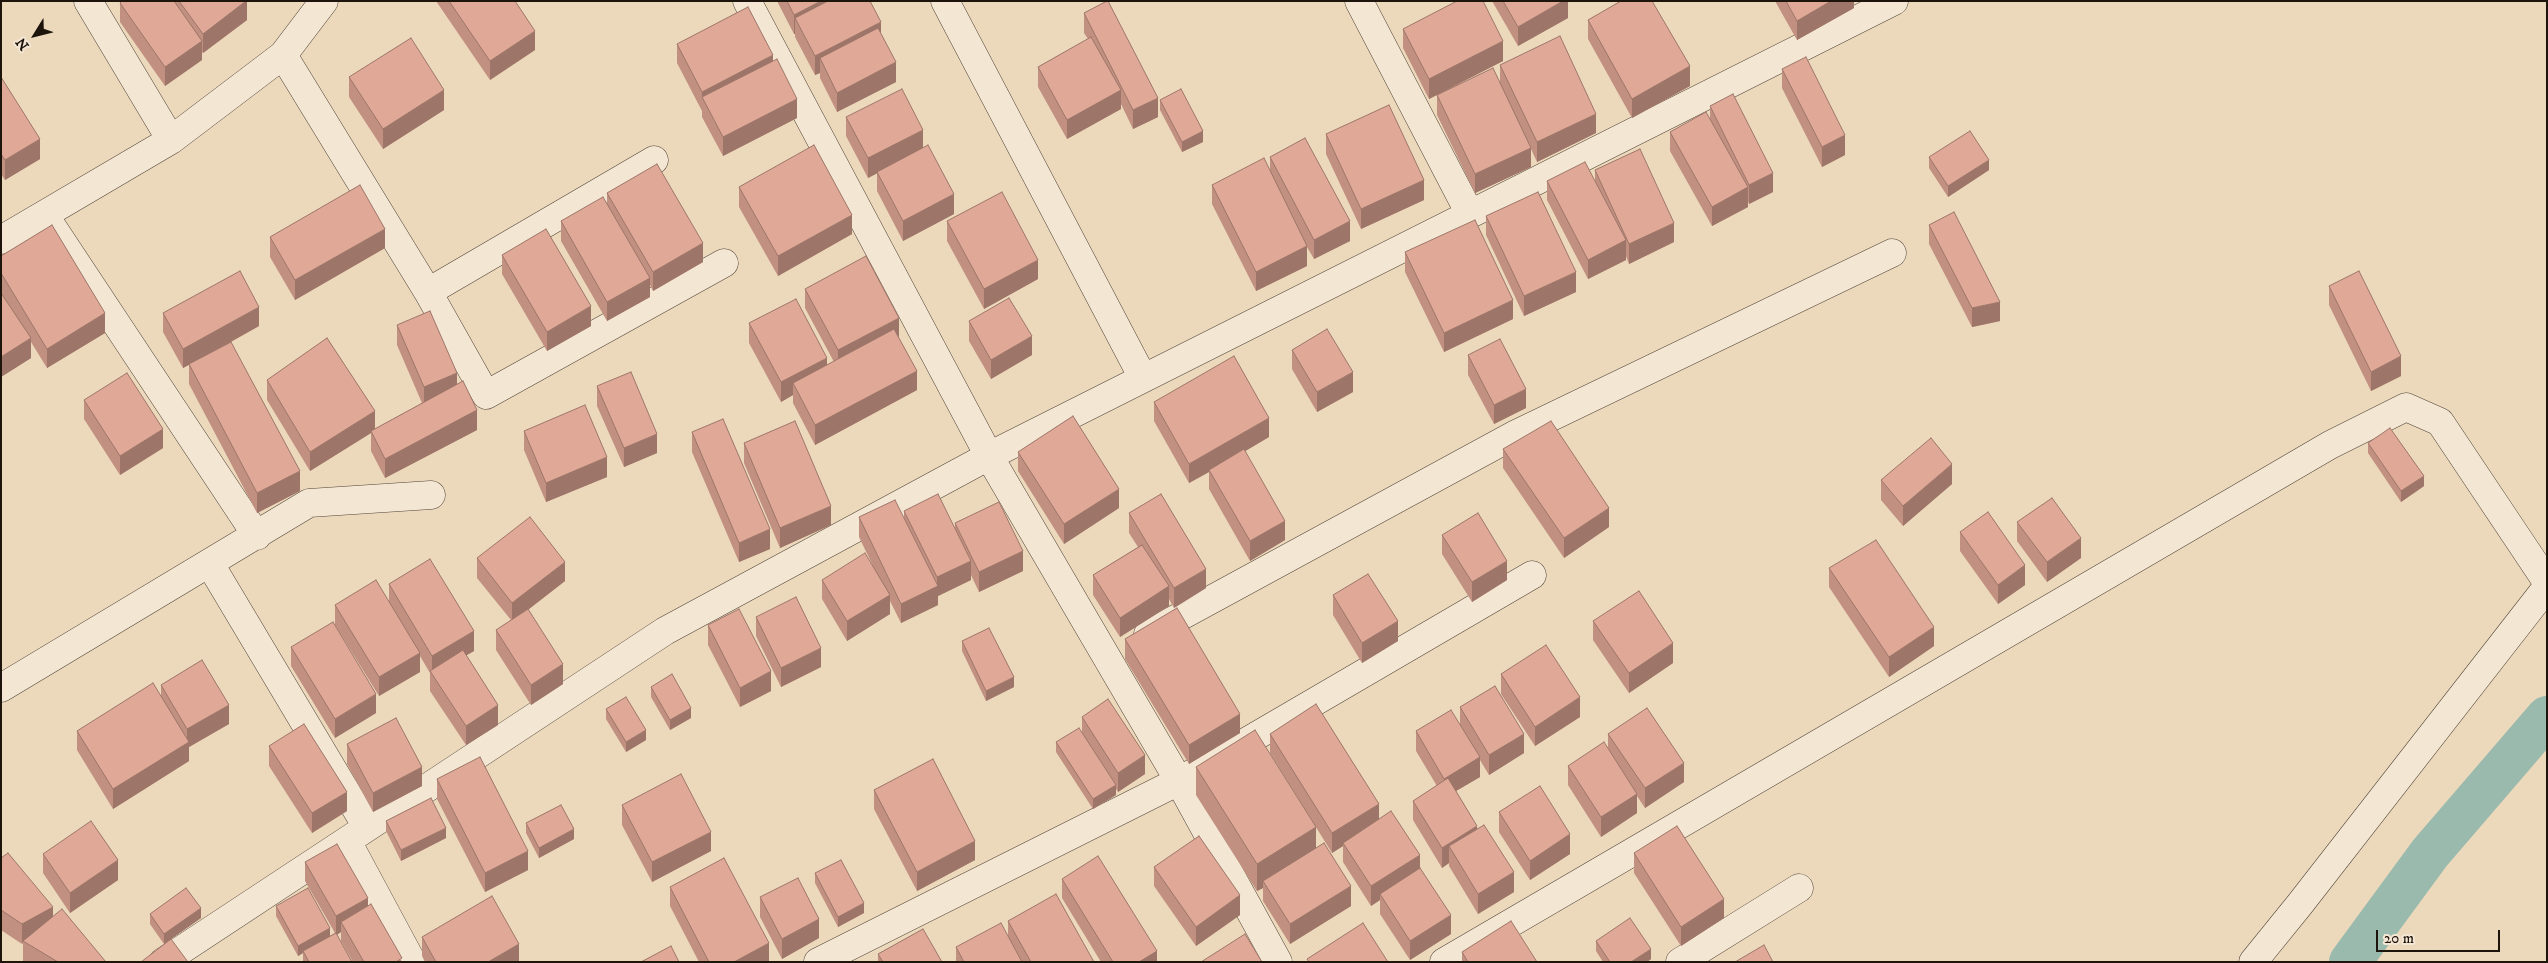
<!DOCTYPE html>
<html>
<head>
<meta charset="utf-8">
<style>
  body { margin:0 }
  #map { position:relative; width:2548px; height:963px; overflow:hidden; background:#ecd8bb; font-family:"IM FELL DW Pica",serif }
  canvas { display:block }
  .frame { position:absolute; inset:0; border:2px solid #1d140c; pointer-events:none }
  .north { position:absolute; left:10px; top:10px; width:50px; height:50px; -webkit-text-stroke:4px #f3e6d3; paint-order:stroke; rotate:234deg; font-size:14px; font-weight:700; line-height:20px; text-align:center; color:#1d140c }
  .north::after { content:''; display:block; margin:auto; width:18px; height:22px; background:#1d140c; clip-path:polygon(50% 0,100% 100%,50% 72%,0 100%) }
  .scale { position:absolute; left:2376px; top:930px; width:124px; height:22px; box-sizing:border-box; border:2px solid #1d140c; border-top:0; padding-left:6px; font-size:15px; line-height:18px; white-space:nowrap; color:#1d140c; -webkit-text-stroke:4px #f3e6d3; paint-order:stroke }
</style>
</head>
<body>
<div id="map">
<canvas width="2548" height="963"></canvas>
<div class="frame"></div>
<div class="north">N</div>
<div class="scale">20 m</div>
</div>
<script>
const ctx = document.querySelector('canvas').getContext('2d');
ctx.lineJoin = 'round';
function shape(rows) {
  const path = new Path2D();
  for (const r of rows) {
    path.moveTo(r[0], r[1]);
    for (let i = 2; i < r.length; i += 2) path.lineTo(r[i], r[i + 1]);
  }
  return path;
}
function trace(path, color, width, dash) {
  ctx.strokeStyle = color;
  ctx.lineWidth = width;
  ctx.lineCap = dash ? 'butt' : 'round';
  ctx.setLineDash(dash || []);
  ctx.stroke(path);
}
function fillPath(path, color) {
  ctx.fillStyle = color;
  ctx.fill(path, 'evenodd');
}
const canal = shape([
  [2350,962,2430,853,2547,717]
]);
const minor = shape([
  [88,1,171,140],
  [747,1,989,456,1179,781,1278,962],
  [945,1,1143,378],
  [1359,1,1470,214],
  [283,55,428,292,486,395,724,263],
  [45,216,257,536],
  [1,240,171,140,283,55,324,1],
  [428,292,654,160],
  [210,564,367,827],
  [1148,634,1516,434,1892,253],
  [1,688,309,503,431,495],
  [347,841,412,962],
  [163,962,665,631,989,456,1894,1],
  [818,962,1179,781,1532,575],
  [1444,962,2330,445,2406,407,2440,422,2547,582],
  [1680,962,1799,888],
  [2253,962,2300,904,2547,587]
]);
const wall = shape([
  [122,1,247,1,247,20,203,53,202,52,202,60,165,86,120,22,120,3],
  [436,1,515,1,535,50,490,80],
  [777,1,870,1,896,82,837,112,820,78,820,73,815,75,795,37,795,34,794,34],
  [1492,1,1568,1,1568,18,1518,46],
  [1775,1,1854,1,1854,8,1797,40],
  [1084,13,1158,117,1133,129,1121,104,1121,109,1067,139,1038,87,1038,67,1088,39,1084,33],
  [1588,20,1690,86,1632,118,1588,39],
  [1403,29,1503,61,1429,99,1403,48],
  [677,44,773,61,797,118,723,156,702,117,702,111,677,63],
  [1500,65,1596,133,1537,162,1531,149,1531,167,1475,193,1437,115,1437,95,1500,83],
  [1782,69,1845,155,1822,167,1782,88],
  [1,77,40,159,5,180,1,174],
  [349,77,444,110,383,149,349,97],
  [1160,100,1203,142,1182,152,1160,110],
  [1710,106,1773,192,1749,204,1748,201,1748,207,1712,226,1670,151,1670,132,1710,119],
  [846,117,923,148,954,214,903,241,877,191,877,173,868,178,846,136],
  [1326,134,1424,200,1361,229,1326,154],
  [1270,157,1350,241,1314,259,1307,247,1307,266,1256,291,1212,204,1212,185,1270,171],
  [1929,157,1989,170,1948,197,1929,168],
  [1595,170,1674,242,1629,264,1626,256,1626,260,1588,279,1547,200,1547,181,1595,181],
  [739,187,852,234,778,276,739,207],
  [607,193,703,262,653,291,650,285,650,297,607,321,561,241,561,221,607,205],
  [1486,216,1576,292,1524,316,1486,235],
  [947,221,1038,279,984,309,947,241],
  [1929,225,2000,321,1972,327,1929,244],
  [270,237,385,248,295,300,270,257],
  [1405,252,1513,319,1444,352,1405,272],
  [502,255,591,326,547,351,502,274],
  [1,256,105,333,47,368,31,342,31,358,1,377],
  [2329,286,2401,376,2371,391,2329,305],
  [805,289,899,338,917,390,815,445,793,403,793,395,781,402,749,343,749,323,827,365,834,362,805,308],
  [163,313,259,326,231,342,300,491,257,513,189,384,189,365,183,368,163,332],
  [969,321,1032,355,991,379,969,341],
  [397,325,457,384,477,430,385,478,371,451,371,433,310,471,267,400,267,380,375,429,422,403,397,345],
  [1292,350,1353,392,1317,412,1292,369],
  [1468,355,1526,408,1494,424,1468,375],
  [597,386,657,453,624,467,597,406],
  [84,400,163,448,120,475,84,419],
  [1154,402,1269,437,1245,451,1285,540,1250,561,1209,489,1209,472,1189,483,1154,421],
  [524,431,607,477,546,502,524,450],
  [692,432,770,549,739,562,692,452],
  [744,443,831,525,780,548,744,463],
  [2368,443,2424,486,2401,502,2368,453],
  [1503,449,1609,527,1564,558,1503,468],
  [1018,452,1119,508,1064,544,1018,471],
  [1881,480,1952,484,1903,526,1881,500],
  [904,511,955,528,955,523,1023,571,979,592,971,575,971,580,938,596,938,605,901,623,890,601,890,614,847,641,822,599,822,580,873,566,859,537,859,517,904,518],
  [1129,513,1206,588,1174,608,1169,599,1169,606,1120,637,1093,595,1093,575,1138,547,1129,533],
  [2017,522,2081,558,2047,582,2017,541],
  [1960,532,2025,585,1998,604,1960,551],
  [1442,535,1507,580,1472,602,1442,554],
  [477,558,565,581,528,610,563,684,531,705,496,650,496,630,511,620,477,578],
  [1829,568,1934,646,1889,677,1829,587],
  [389,584,474,651,466,655,498,725,466,745,430,691,430,673,420,656,420,672,379,696,335,625,335,605,389,601],
  [1333,595,1398,641,1362,663,1333,615],
  [756,617,821,667,781,687,756,636],
  [1593,621,1673,663,1629,693,1593,640],
  [708,625,771,691,740,707,708,645],
  [1125,639,1240,733,1189,764,1125,659],
  [962,641,1014,687,986,701,962,651],
  [291,647,376,713,335,738,291,666],
  [1501,674,1580,717,1535,746,1501,694],
  [161,685,229,724,189,747,189,761,113,809,77,750,77,731,161,697],
  [651,687,691,718,670,730,651,697],
  [1460,707,1524,753,1489,775,1480,760,1480,777,1456,791,1514,892,1478,914,1449,866,1449,863,1442,868,1413,820,1413,801,1437,786,1416,751,1416,731,1460,724],
  [606,709,646,740,626,752,606,719],
  [1082,717,1145,774,1118,792,1116,789,1116,795,1093,809,1056,752,1056,742,1082,732],
  [1270,734,1379,819,1420,868,1451,934,1410,960,1380,914,1380,900,1371,906,1343,862,1343,846,1332,853,1270,753],
  [1608,734,1684,782,1645,808,1637,796,1637,813,1601,837,1568,785,1568,766,1608,749],
  [347,744,422,786,373,812,347,764],
  [269,746,347,811,312,833,269,766],
  [1196,767,1316,849,1351,906,1290,944,1263,901,1263,888,1257,891,1196,795],
  [437,779,528,870,485,892,437,799],
  [874,790,975,860,917,891,874,809],
  [622,805,711,851,652,882,622,825],
  [1499,812,1570,854,1530,880,1499,832],
  [386,821,446,838,401,861,386,831],
  [526,823,574,839,539,858,526,833],
  [1634,853,1724,918,1681,946,1634,873],
  [43,854,118,880,70,913,43,873],
  [1,858,53,917,106,962,24,962,23,961,23,943,22,944,1,930],
  [305,862,368,906,402,962,353,962,341,941,341,932,337,935,352,962,303,962,303,953,298,956,276,916,276,906,330,936,335,933,305,881],
  [1154,867,1240,915,1196,946,1154,886],
  [815,873,864,913,838,927,815,883],
  [1062,879,1157,962,1101,962,1062,898],
  [670,887,769,962,699,962,670,906],
  [760,897,819,938,782,959,760,917],
  [150,914,201,918,164,944,150,924],
  [1008,921,1094,962,956,962,956,947,1008,937],
  [422,937,519,962,425,962,422,956],
  [1596,941,1651,959,1647,962,1603,962,1596,951],
  [1462,952,1537,962,1462,962],
  [878,954,942,962,878,962]
]);
const shadedWall = shape([
  [246,1,247,1,247,20,203,53,203,34],
  [821,1,859,1,795,18,795,34,794,34,794,15],
  [1563,1,1568,1,1568,18,1518,46,1518,27],
  [1831,1,1854,1,1854,8,1797,40,1797,21],
  [881,22,881,41,820,58,820,73,815,75,815,56],
  [535,31,535,50,490,80,490,61],
  [202,41,202,60,165,86,165,67],
  [1503,41,1503,61,1429,99,1429,79],
  [773,55,773,75,702,97,702,111,702,92],
  [896,62,896,82,837,112,837,93],
  [1690,66,1690,86,1632,118,1632,99],
  [444,90,444,110,383,149,383,129],
  [1121,90,1121,109,1067,139,1067,120],
  [1158,98,1158,117,1133,129,1133,110],
  [797,99,797,118,723,156,723,137],
  [1596,114,1596,133,1537,162,1537,142],
  [923,130,923,150,868,178,868,158],
  [1203,131,1203,142,1182,152,1182,142],
  [1845,135,1845,155,1822,167,1822,147],
  [40,139,40,159,5,180,5,160],
  [1531,148,1531,167,1475,193,1475,174],
  [1989,160,1989,170,1948,197,1948,186],
  [1773,173,1773,192,1749,204,1749,185],
  [1424,180,1424,200,1361,229,1361,209],
  [1748,187,1748,207,1712,226,1712,207],
  [954,194,954,214,903,241,903,221],
  [852,215,852,234,778,276,778,256],
  [1350,221,1350,241,1314,259,1314,240],
  [1674,223,1674,242,1629,264,1629,244],
  [385,229,385,248,295,300,295,280],
  [1626,240,1626,260,1588,279,1588,260],
  [703,243,703,262,653,291,653,272],
  [1307,246,1307,266,1256,291,1256,272],
  [1038,260,1038,279,984,309,984,289],
  [1576,272,1576,292,1524,316,1524,296],
  [650,278,650,297,607,321,607,302],
  [1513,300,1513,319,1444,352,1444,333],
  [2000,302,2000,321,1972,327,1972,308],
  [591,306,591,326,547,351,547,332],
  [259,307,259,326,183,368,183,349],
  [105,313,105,333,47,368,47,349],
  [899,318,899,338,838,370,838,350],
  [1032,336,1032,355,991,379,991,360],
  [31,338,31,358,1,377,1,357],
  [2401,356,2401,376,2371,391,2371,372],
  [827,358,827,377,793,383,793,395,781,402,781,382],
  [917,371,917,390,815,445,815,425],
  [1353,372,1353,392,1317,412,1317,392],
  [457,373,457,392,424,407,424,387],
  [1526,389,1526,408,1494,424,1494,405],
  [477,410,477,430,385,478,385,459],
  [375,411,375,431,371,431,371,433,310,471,310,452],
  [1269,418,1269,437,1210,472,1209,470,1209,472,1189,483,1189,464],
  [163,429,163,448,120,475,120,456],
  [657,434,657,453,624,467,624,448],
  [607,457,607,477,546,502,546,483],
  [1952,464,1952,484,1903,526,1903,506],
  [300,471,300,491,257,513,257,493],
  [2424,476,2424,486,2401,502,2401,491],
  [1119,489,1119,508,1064,544,1064,524],
  [831,506,831,525,780,548,780,528],
  [1609,508,1609,527,1564,558,1564,538],
  [1285,521,1285,540,1250,561,1250,541],
  [770,529,770,549,739,562,739,543],
  [2081,538,2081,558,2047,582,2047,562],
  [1023,551,1023,571,979,592,979,572],
  [971,561,971,580,938,596,938,605,901,623,901,604,937,586,937,577],
  [1507,561,1507,580,1472,602,1472,582],
  [565,562,565,581,512,622,512,603],
  [2025,565,2025,585,1998,604,1998,585],
  [1206,569,1206,588,1174,608,1174,588],
  [1169,586,1169,606,1120,637,1120,618],
  [890,595,890,614,847,641,847,621],
  [1398,621,1398,641,1362,663,1362,643],
  [1934,627,1934,646,1889,677,1889,657],
  [474,631,474,651,433,675,432,674,432,656],
  [1673,643,1673,663,1629,693,1629,673],
  [821,648,821,667,781,687,781,668],
  [420,653,420,672,379,696,379,677],
  [563,664,563,684,531,705,531,685],
  [771,671,771,691,740,707,740,688],
  [1014,677,1014,687,986,701,986,691],
  [376,694,376,713,335,738,335,719],
  [1580,697,1580,717,1535,746,1535,727],
  [229,705,229,724,189,747,189,761,113,809,113,789,187,743,187,729],
  [498,705,498,725,466,745,466,726],
  [691,708,691,718,670,730,670,720],
  [1240,714,1240,733,1189,764,1189,745],
  [646,730,646,740,626,752,626,742],
  [1524,734,1524,753,1489,775,1489,755],
  [1145,755,1145,774,1118,792,1118,773],
  [1480,757,1480,777,1444,798,1444,779],
  [1684,763,1684,782,1645,808,1645,788],
  [422,767,422,786,373,812,373,793],
  [1116,785,1116,795,1093,809,1093,799],
  [347,792,347,811,312,833,312,813],
  [1637,794,1637,813,1601,837,1601,817],
  [1379,804,1379,824,1343,843,1343,846,1332,853,1332,833],
  [1477,826,1477,846,1449,846,1449,863,1442,868,1442,848],
  [1316,827,1316,854,1263,881,1263,888,1257,891,1257,864],
  [446,828,446,838,401,861,401,850],
  [574,829,574,839,539,858,539,848],
  [711,832,711,851,652,882,652,862],
  [1570,834,1570,854,1530,880,1530,861],
  [975,841,975,860,917,891,917,872],
  [528,851,528,870,485,892,485,873],
  [1420,855,1420,875,1380,894,1380,900,1371,906,1371,886],
  [118,860,118,880,70,913,70,893],
  [1514,872,1514,892,1478,914,1478,894],
  [1351,886,1351,906,1290,944,1290,924],
  [1240,895,1240,915,1196,946,1196,927],
  [368,898,368,917,341,922,341,932,336,935,336,916],
  [1724,899,1724,918,1681,946,1681,927],
  [864,903,864,913,838,927,838,917],
  [53,907,53,927,23,941,22,944,22,924],
  [201,908,201,918,164,944,164,934],
  [1451,915,1451,934,1410,960,1410,941],
  [819,919,819,938,782,959,782,939],
  [330,928,330,938,303,951,303,953,298,956,298,946],
  [769,943,769,962,734,962],
  [519,944,519,962,488,962],
  [1651,949,1651,959,1647,962,1631,962],
  [1157,951,1157,962,1139,962]
]);
const building = shape([
  [122,1,174,1,202,41,165,67,120,3,122,1],
  [179,1,246,1,203,34,179,1],
  [449,1,515,1,535,31,490,61,449,1],
  [787,1,821,1,794,15,787,1],
  [828,1,870,1,881,22,815,56,795,18,828,1],
  [1107,1,1108,1,1158,98,1133,110,1084,13,1107,1],
  [1457,1,1483,1,1503,41,1429,79,1403,29,1457,1],
  [1503,1,1563,1,1518,27,1503,1],
  [1621,1,1652,1,1690,66,1632,99,1588,20,1621,1],
  [1786,1,1831,1,1797,21,1786,1],
  [748,7,773,55,702,92,677,44,748,7],
  [878,28,896,62,837,93,820,58,878,28],
  [1560,36,1596,114,1537,142,1500,65,1560,36],
  [1091,37,1121,90,1067,120,1038,67,1091,37],
  [411,38,444,90,383,129,349,77,411,38],
  [1806,57,1845,135,1822,147,1782,69,1806,57],
  [777,59,797,99,723,137,702,97,777,59],
  [1493,68,1531,148,1475,174,1437,95,1493,68],
  [1,77,40,139,5,160,1,154,1,77],
  [902,89,923,130,868,158,846,117,902,89],
  [1181,89,1203,131,1182,142,1160,100,1181,89],
  [1733,94,1773,173,1749,185,1710,106,1733,94],
  [1389,105,1424,180,1361,209,1326,134,1389,105],
  [1706,112,1748,187,1712,207,1670,132,1706,112],
  [1970,131,1989,160,1948,186,1929,157,1970,131],
  [1305,138,1350,221,1314,240,1270,157,1305,138],
  [814,145,852,215,778,256,739,187,814,145],
  [928,145,954,194,903,221,877,172,928,145],
  [1640,149,1674,223,1629,244,1595,170,1640,149],
  [1264,158,1307,246,1256,272,1212,185,1264,158],
  [1585,162,1626,240,1588,260,1547,181,1585,162],
  [657,164,703,243,653,272,607,193,657,164],
  [360,185,385,229,295,280,270,237,360,185],
  [1002,192,1038,260,984,289,947,221,1002,192],
  [1538,192,1576,272,1524,296,1486,216,1538,192],
  [603,197,650,278,607,302,561,221,603,197],
  [1954,212,2000,302,1972,308,1929,225,1954,212],
  [1475,220,1513,300,1444,333,1405,252,1475,220],
  [52,225,105,313,47,349,1,273,1,256,52,225],
  [546,229,591,306,547,332,502,255,546,229],
  [866,256,899,318,838,350,805,289,866,256],
  [240,271,259,307,183,349,163,313,240,271],
  [2359,271,2401,356,2371,372,2329,286,2359,271],
  [1,293,31,338,1,357,1,293],
  [1009,298,1032,336,991,360,969,321,1009,298],
  [796,299,827,358,781,382,749,323,796,299],
  [430,311,457,373,424,387,397,325,430,311],
  [894,329,917,371,815,425,793,383,894,329],
  [1327,329,1353,372,1317,392,1292,350,1327,329],
  [327,338,375,411,310,452,267,380,327,338],
  [1500,339,1526,389,1494,405,1468,355,1500,339],
  [231,342,300,471,257,493,189,364,231,342],
  [1234,356,1269,418,1189,464,1154,402,1234,356],
  [631,372,657,434,624,448,597,386,631,372],
  [127,373,163,429,120,456,84,400,127,373],
  [463,381,477,410,385,459,371,431,463,381],
  [585,405,607,457,546,483,524,431,585,405],
  [1073,416,1119,489,1064,524,1018,452,1073,416],
  [723,419,770,529,739,543,692,432,723,419],
  [795,421,831,506,780,528,744,443,795,421],
  [1551,421,1609,508,1564,538,1503,449,1551,421],
  [2390,428,2424,476,2401,491,2368,443,2390,428],
  [1931,438,1952,464,1903,506,1881,480,1931,438],
  [1244,449,1285,521,1250,541,1209,470,1244,449],
  [938,494,971,561,937,577,904,511,938,494],
  [1161,494,1206,569,1174,588,1129,513,1161,494],
  [2052,498,2081,538,2047,562,2017,522,2052,498],
  [895,500,938,586,901,604,859,517,895,500],
  [999,502,1023,551,979,572,955,523,999,502],
  [1988,512,2025,565,1998,585,1960,532,1988,512],
  [1478,513,1507,561,1472,582,1442,535,1478,513],
  [530,517,565,562,512,603,477,558,530,517],
  [1876,540,1934,627,1889,657,1829,568,1876,540],
  [1142,545,1169,586,1120,618,1093,575,1142,545],
  [865,553,890,595,847,621,822,580,865,553],
  [430,559,474,631,432,656,389,584,430,559],
  [1368,574,1398,621,1362,643,1333,595,1368,574],
  [376,580,420,653,379,677,335,605,376,580],
  [1639,591,1673,643,1629,673,1593,621,1639,591],
  [796,597,821,648,781,668,756,617,796,597],
  [1177,608,1240,714,1189,745,1125,639,1177,608],
  [528,609,563,664,531,685,496,630,528,609],
  [739,609,771,671,740,688,708,625,739,609],
  [333,622,376,694,335,719,291,647,333,622],
  [989,628,1014,677,986,691,962,641,989,628],
  [1546,645,1580,697,1535,727,1501,674,1546,645],
  [463,650,498,705,466,726,430,671,463,650],
  [202,660,229,705,187,729,161,685,202,660],
  [672,674,691,708,670,720,651,687,672,674],
  [153,683,189,742,113,789,77,731,153,683],
  [1495,686,1524,734,1489,755,1460,707,1495,686],
  [626,697,646,730,626,742,606,709,626,697],
  [1108,699,1145,755,1118,773,1082,717,1108,699],
  [1316,704,1379,804,1332,833,1270,734,1316,704],
  [1647,708,1684,763,1645,788,1608,734,1647,708],
  [1451,710,1480,757,1444,779,1416,731,1451,710],
  [396,718,422,767,373,793,347,744,396,718],
  [304,724,347,792,312,813,269,746,304,724],
  [1079,728,1116,785,1093,799,1056,742,1079,728],
  [1255,730,1316,827,1257,864,1196,767,1255,730],
  [1604,742,1637,794,1601,817,1568,766,1604,742],
  [480,757,528,851,485,873,437,779,480,757],
  [933,759,975,841,917,872,874,790,933,759],
  [681,774,711,832,652,862,622,805,681,774],
  [1448,778,1477,826,1442,848,1413,801,1448,778],
  [1540,786,1570,834,1530,861,1499,812,1540,786],
  [431,798,446,828,401,850,386,821,431,798],
  [561,805,574,829,539,848,526,823,561,805],
  [1391,811,1420,855,1371,886,1343,843,1391,811],
  [91,821,118,860,70,893,43,854,91,821],
  [1484,825,1514,872,1478,894,1449,846,1484,825],
  [1677,826,1724,899,1681,927,1634,853,1677,826],
  [1199,836,1240,895,1196,927,1154,867,1199,836],
  [1324,843,1351,886,1290,924,1263,881,1324,843],
  [337,844,368,898,336,916,305,862,337,844],
  [8,853,53,907,22,924,1,910,1,858,8,853],
  [1098,856,1157,951,1139,962,1113,962,1062,879,1098,856],
  [724,858,769,943,734,962,709,962,670,887,724,858],
  [841,860,864,903,838,917,815,873,841,860],
  [1420,868,1451,915,1410,941,1380,894,1420,868],
  [798,878,819,919,782,939,760,897,798,878],
  [186,888,201,908,164,934,150,914,186,888],
  [308,888,330,928,298,946,276,906,308,888],
  [1056,894,1094,962,1031,962,1008,921,1056,894],
  [492,896,519,944,488,962,436,962,422,937,492,896],
  [371,904,402,958,396,962,364,962,341,922,371,904],
  [62,909,106,962,58,962,23,941,62,909],
  [1630,918,1651,949,1631,962,1610,962,1596,941,1630,918],
  [1511,921,1537,962,1468,962,1462,952,1511,921],
  [1001,923,1022,962,964,962,956,947,1001,923],
  [1363,923,1388,962,1309,962,1307,959,1363,923],
  [923,929,942,962,883,962,878,954,923,929],
  [336,933,352,962,309,962,303,951,336,933],
  [1245,934,1262,962,1201,962,1245,934],
  [171,939,188,962,141,962,171,939],
  [1764,945,1773,962,1735,962,1764,945],
  [671,946,679,962,641,962,671,946]
]);
trace(canal, '#99baad', 42);
trace(minor, '#514538', 29);
trace(minor, '#f3e6d3', 28);
fillPath(wall, '#c19081');
fillPath(shadedWall, '#9d7669');
fillPath(building, '#e0a896');
trace(building, '#9d7669', 1);
</script>
</body>
</html>
